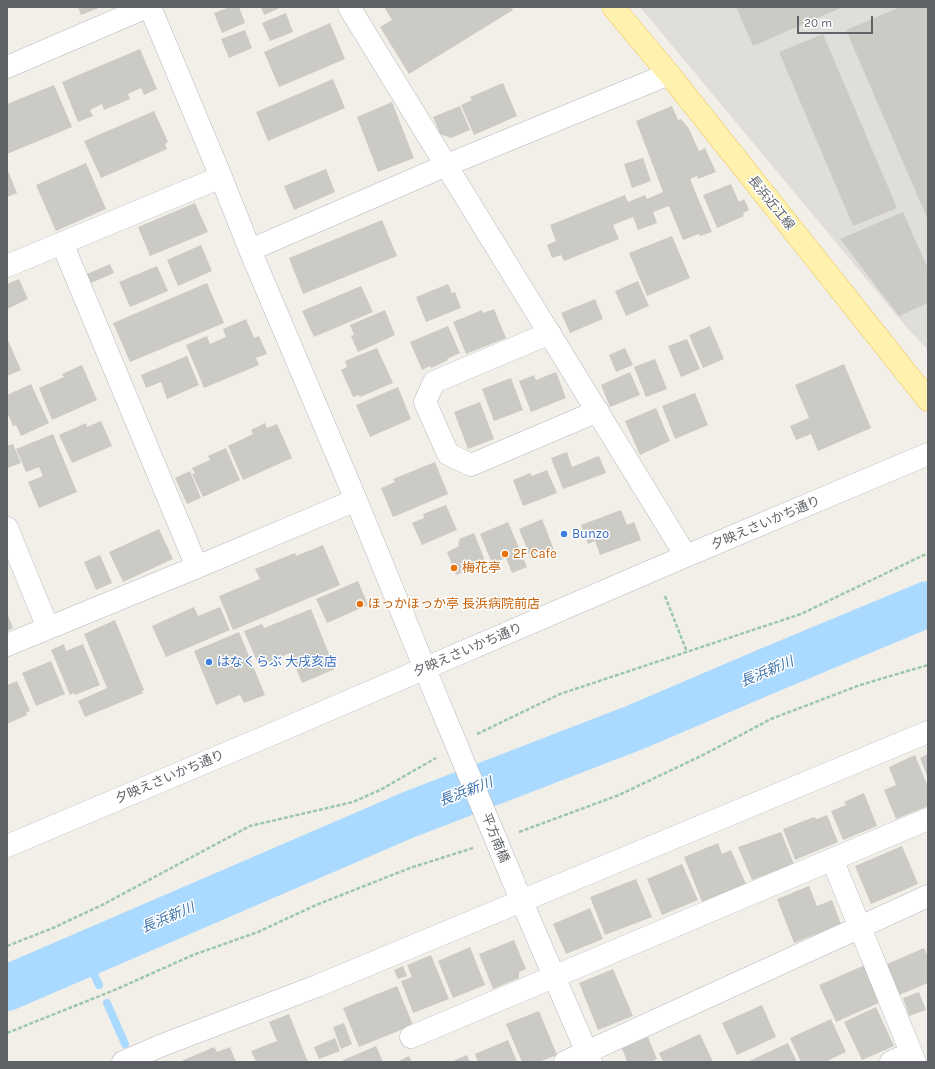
<!DOCTYPE html>
<html>
<head>
<meta charset="utf-8">
<style>
  body { margin:0 }
  #map { position:relative; width:935px; height:1069px; overflow:hidden; background:#f1efe8; font-family:Karla,sans-serif }
  canvas { display:block }
  .frame { position:absolute; inset:0; border:8px solid #5f6368; pointer-events:none }
  .scale { position:absolute; left:797px; top:16px; width:76px; height:18px; box-sizing:border-box; border:2px solid #5f6368; border-top:0; padding-left:5px; font-size:12px; line-height:14px; white-space:nowrap; color:#5f6368; -webkit-text-stroke:3px #fff; paint-order:stroke }
</style>
</head>
<body>
<div id="map">
<canvas width="935" height="1069"></canvas>
<div class="frame"></div>
<div class="scale">20 m</div>
</div>
<script>
const ctx = document.querySelector('canvas').getContext('2d');
ctx.lineJoin = 'round';
function fillPath(path, color) {
  ctx.fillStyle = color;
  ctx.fill(path, 'evenodd');
}
function shape(rows) {
  const path = new Path2D();
  for (const r of rows) {
    path.moveTo(r[0], r[1]);
    for (let i = 2; i < r.length; i += 2) path.lineTo(r[i], r[i + 1]);
  }
  return path;
}
function trace(path, color, width, dash) {
  ctx.strokeStyle = color;
  ctx.lineWidth = width;
  ctx.lineCap = dash ? 'butt' : 'round';
  ctx.setLineDash(dash || []);
  ctx.stroke(path);
}
function label(font, color, halo, rows, align = 'center') {
  ctx.font = font + ' Karla,"Noto Sans JP",sans-serif';
  ctx.lineWidth = 3;
  ctx.setLineDash([]);
  ctx.textBaseline = 'middle';
  ctx.strokeStyle = halo;
  ctx.fillStyle = color;
  for (const [text, x, y, turn = 0] of rows) {
    ctx.save();
    ctx.translate(x, y);
    ctx.rotate((+turn || 0) * Math.PI / 180);
    ctx.textAlign = isNaN(turn) ? turn : align;
    if (halo) ctx.strokeText(text, 0, 0);
    ctx.fillText(text, 0, 0);
    ctx.restore();
  }
}
const industrial = shape([
  [640,7,928,7,928,350,908,329]
]);
const stream = shape([
  [85,955,99,985],
  [107,1003,125,1044]
]);
const river = shape([
  [7,988,408,815,636,727,767,671,928,604]
]);
const building = shape([
  [78,7,101,7,81,15],
  [230,7,239,7,245,23,222,33,214,13],
  [261,7,282,7,264,15],
  [384,7,511,7,513,10,409,74,380,27,392,20],
  [736,7,843,7,753,46],
  [900,7,928,7,928,220,846,30],
  [286,13,293,32,270,41,262,23],
  [330,23,345,59,279,87,264,52],
  [245,30,252,48,229,58,221,39],
  [823,34,897,208,853,226,779,52],
  [140,49,157,89,144,95,141,88,128,94,130,99,104,110,102,104,90,110,93,116,78,122,62,82],
  [333,79,345,108,268,141,256,112],
  [503,83,517,116,474,135,461,105,472,100,470,97],
  [54,85,72,127,7,154,7,104],
  [392,102,414,158,378,172,357,117],
  [460,106,470,130,451,138,440,134,433,117],
  [672,106,678,120,681,119,689,129,699,151,705,148,716,172,698,179,697,176,690,179,712,232,700,236,699,234,683,240,669,206,653,212,657,223,638,230,633,217,613,225,619,239,564,261,561,255,552,258,547,245,556,241,550,225,625,195,628,202,645,195,647,199,663,192,636,121],
  [154,111,168,142,165,144,167,149,101,178,84,141],
  [643,158,651,181,632,188,624,164],
  [86,163,106,209,56,231,36,185],
  [326,169,335,192,294,210,284,186],
  [7,171,8,171,17,193,7,197],
  [731,184,739,202,744,199,749,210,743,213,744,216,717,228,703,195],
  [195,203,208,232,150,256,138,227],
  [903,212,928,269,928,303,899,316,840,239],
  [382,220,397,256,303,294,289,258],
  [672,236,690,278,647,296,629,253],
  [201,245,212,271,178,286,167,260],
  [110,264,114,273,91,283,87,274],
  [157,266,168,291,130,307,119,282],
  [19,279,28,299,7,309,7,284],
  [638,281,649,306,626,316,615,291],
  [207,283,224,323,130,362,113,323],
  [448,284,452,293,455,292,461,308,426,322,416,297],
  [361,286,373,312,314,337,302,311],
  [595,299,603,319,570,333,561,313],
  [494,309,506,338,466,354,453,322,482,310,483,313],
  [385,310,395,335,358,352,351,336,354,335,350,325],
  [246,319,254,338,259,336,267,354,256,358,259,365,204,388,186,345,207,336,210,344,226,337,223,329],
  [448,326,460,353,447,359,448,360,431,368,430,366,422,370,410,342],
  [710,326,724,359,703,368,689,335],
  [7,338,21,370,7,376],
  [687,339,700,369,681,377,668,346],
  [377,348,393,383,360,397,359,395,353,397,341,370,347,367,345,361],
  [625,348,633,365,616,372,609,355],
  [187,356,199,385,167,399,161,382,146,388,141,375],
  [655,359,667,389,646,397,634,367],
  [844,364,871,428,818,451,811,434,796,440,790,426,809,418,795,385],
  [82,365,97,400,52,420,39,388,64,377,62,374],
  [556,372,566,398,531,412,519,381,534,375,536,380],
  [630,372,640,395,610,407,601,385],
  [511,378,523,410,494,421,482,389],
  [31,384,49,423,21,436,16,425,13,426,7,412,7,409,8,408,7,405,7,395],
  [398,387,411,419,370,437,356,405],
  [695,393,708,425,675,439,662,406],
  [480,402,494,439,468,449,454,412],
  [656,408,670,441,640,455,625,421],
  [101,421,112,446,72,463,59,435,86,423,87,427],
  [265,423,267,428,277,424,292,458,243,480,228,446,253,434,251,430],
  [53,434,77,492,39,508,28,482,43,476,39,467,26,472,16,449],
  [13,444,21,463,7,468,7,446],
  [226,448,240,480,203,497,192,474,195,473,192,468,210,460,208,456],
  [567,452,572,467,599,456,606,473,563,489,551,458],
  [435,462,448,494,393,517,381,488,395,482,393,479],
  [547,470,557,493,523,506,513,480,530,473,532,476],
  [190,471,201,498,187,504,175,478],
  [446,505,457,530,422,545,412,523,424,518,423,514],
  [621,510,627,525,634,522,641,540,600,555,595,541,588,544,581,525],
  [542,519,554,550,531,559,519,529],
  [508,522,527,567,512,573,506,558,492,563,480,534],
  [159,529,173,559,123,582,109,552],
  [474,533,486,563,456,575,447,552,459,546,458,542,460,541,459,539],
  [323,545,340,585,233,630,219,596,260,579,255,569,295,553,296,556],
  [100,555,112,583,96,590,84,562],
  [358,581,368,605,327,623,316,599],
  [194,607,198,616,220,607,230,630,166,657,152,626],
  [311,609,335,669,302,683,290,653,259,666,244,631,262,624,264,628],
  [7,613,13,628,7,631],
  [115,620,144,690,142,691,143,693,85,717,78,701,107,688,84,634],
  [239,632,265,695,244,703,240,695,216,705,194,651],
  [64,644,66,651,83,644,100,685,75,695,74,693,70,695,51,650],
  [51,661,65,694,36,706,22,673],
  [17,681,30,711,26,713,27,715,7,724,7,685],
  [928,754,928,778,920,758],
  [915,755,928,787,928,806,896,819,884,790,896,785,889,767],
  [864,793,877,826,843,840,831,811,846,805,844,802],
  [827,815,838,842,795,860,783,829,814,817,817,819],
  [781,832,794,864,752,880,738,847],
  [718,843,722,854,731,850,746,884,702,902,684,857],
  [902,846,918,884,871,904,855,866],
  [682,864,698,900,662,915,647,879],
  [636,879,652,917,605,935,590,897],
  [809,886,817,906,832,900,841,924,794,943,777,899],
  [590,908,603,939,566,954,553,924],
  [514,940,526,969,519,972,519,978,493,989,479,954],
  [470,947,485,985,453,998,438,961],
  [924,948,928,957,928,983,899,995,885,965],
  [431,955,449,999,413,1013,401,981,412,977,407,965],
  [865,965,881,1002,836,1022,819,985],
  [403,966,407,976,398,979,394,970],
  [613,969,633,1016,598,1030,579,983],
  [397,986,413,1025,359,1047,343,1008],
  [919,992,926,1010,909,1016,903,998],
  [762,1005,776,1037,737,1055,722,1023],
  [876,1007,894,1046,862,1060,844,1022],
  [539,1011,557,1055,539,1062,522,1062,506,1024],
  [289,1014,308,1062,256,1062,251,1051,277,1041,269,1022],
  [831,1019,846,1052,825,1062,801,1062,790,1038],
  [344,1023,352,1044,341,1049,333,1027],
  [700,1034,713,1062,663,1062,659,1053],
  [648,1037,657,1059,651,1062,627,1062,622,1048],
  [335,1038,340,1051,319,1059,314,1047],
  [508,1040,517,1062,478,1062,475,1054],
  [788,1043,797,1062,747,1062],
  [376,1046,383,1062,339,1062],
  [214,1047,217,1052,230,1047,236,1062,179,1062],
  [467,1055,470,1062,451,1062],
  [409,1056,412,1062,397,1062]
]);
const path = shape([
  [665,596,687,652],
  [477,734,560,694,801,614,928,553],
  [519,832,619,795,703,755,771,719,860,685,928,665],
  [7,946,53,928,102,905,250,826,353,802,380,790,436,758],
  [7,1033,117,989,193,955,258,932,316,905,410,868,473,848]
]);
const minor = shape([
  [150,7,221,177,250,250,356,500,439,703],
  [349,7,686,556],
  [7,67,147,7],
  [62,243,197,567],
  [250,250,447,165,669,74],
  [7,266,221,177],
  [550,333,434,382,425,402,448,454,471,465,598,411],
  [7,528,48,628],
  [7,645,197,567,356,500],
  [7,846,277,732,686,556,928,454],
  [832,859,915,1062],
  [516,888,591,1062],
  [411,1037,928,819],
  [123,1062,160,1046,317,986,928,732],
  [565,1062,928,896],
  [891,1062,911,1053]
]);
const major = shape([
  [613,7,669,74,928,400]
]);
const minorBridge = shape([
  [439,703,514,883]
]);
const markers = [
  [564,534,4,"#3f7fe0"],
  [505,554,4,"#e8710a"],
  [454,568,4,"#e8710a"],
  [360,604,4,"#e8710a"],
  [209,662,4,"#3f7fe0"]
];
const streetNames = [
  ["長浜近江線",771,203,51],
  ["夕映えさいかち通り",766,523,-23],
  ["夕映えさいかち通り",468,650,-23],
  ["夕映えさいかち通り",170,777,-23],
  ["平方南橋",495,838,68]
];
const shopNames = [
  ["Bunzo",572,534],
  ["はなくらぶ 大戌亥店",217,662]
];
const foodNames = [
  ["2F Cafe",513,554],
  ["梅花亭",462,568],
  ["ほっかほっか亭 長浜病院前店",368,604]
];
const waterNames = [
  ["長浜新川",767,672,-23],
  ["長浜新川",466,792,-21],
  ["長浜新川",168,918,-23]
];
fillPath(industrial, '#e0deda');
trace(stream, '#aadaff', 8);
trace(river, '#aadaff', 46);
fillPath(building, '#cccac5');
trace(minor, '#b5b8bc', 23);
trace(major, '#f2c960', 23);
trace(path, '#9cc7a9', 2.5, [4, 2]);
trace(minor, '#fff', 22);
trace(major, '#fff2af', 22);
trace(minorBridge, '#b5b8bc', 23, []);
trace(minorBridge, '#fff', 22);
for (const [x, y, r, color] of markers) {
  const dot = new Path2D();
  dot.arc(x, y, r, 0, 2 * Math.PI);
  ctx.fillStyle = color;
  ctx.fill(dot);
  trace(dot, '#fff', 1.5);
}
label('13px', '#5f6368', '#fff', streetNames);
label('13px', '#366cbe', '#fff', shopNames, 'left');
label('13px', '#c56008', '#fff', foodNames, 'left');
label('italic 14px', '#4174aa', '#fff', waterNames);
</script>
</body>
</html>
